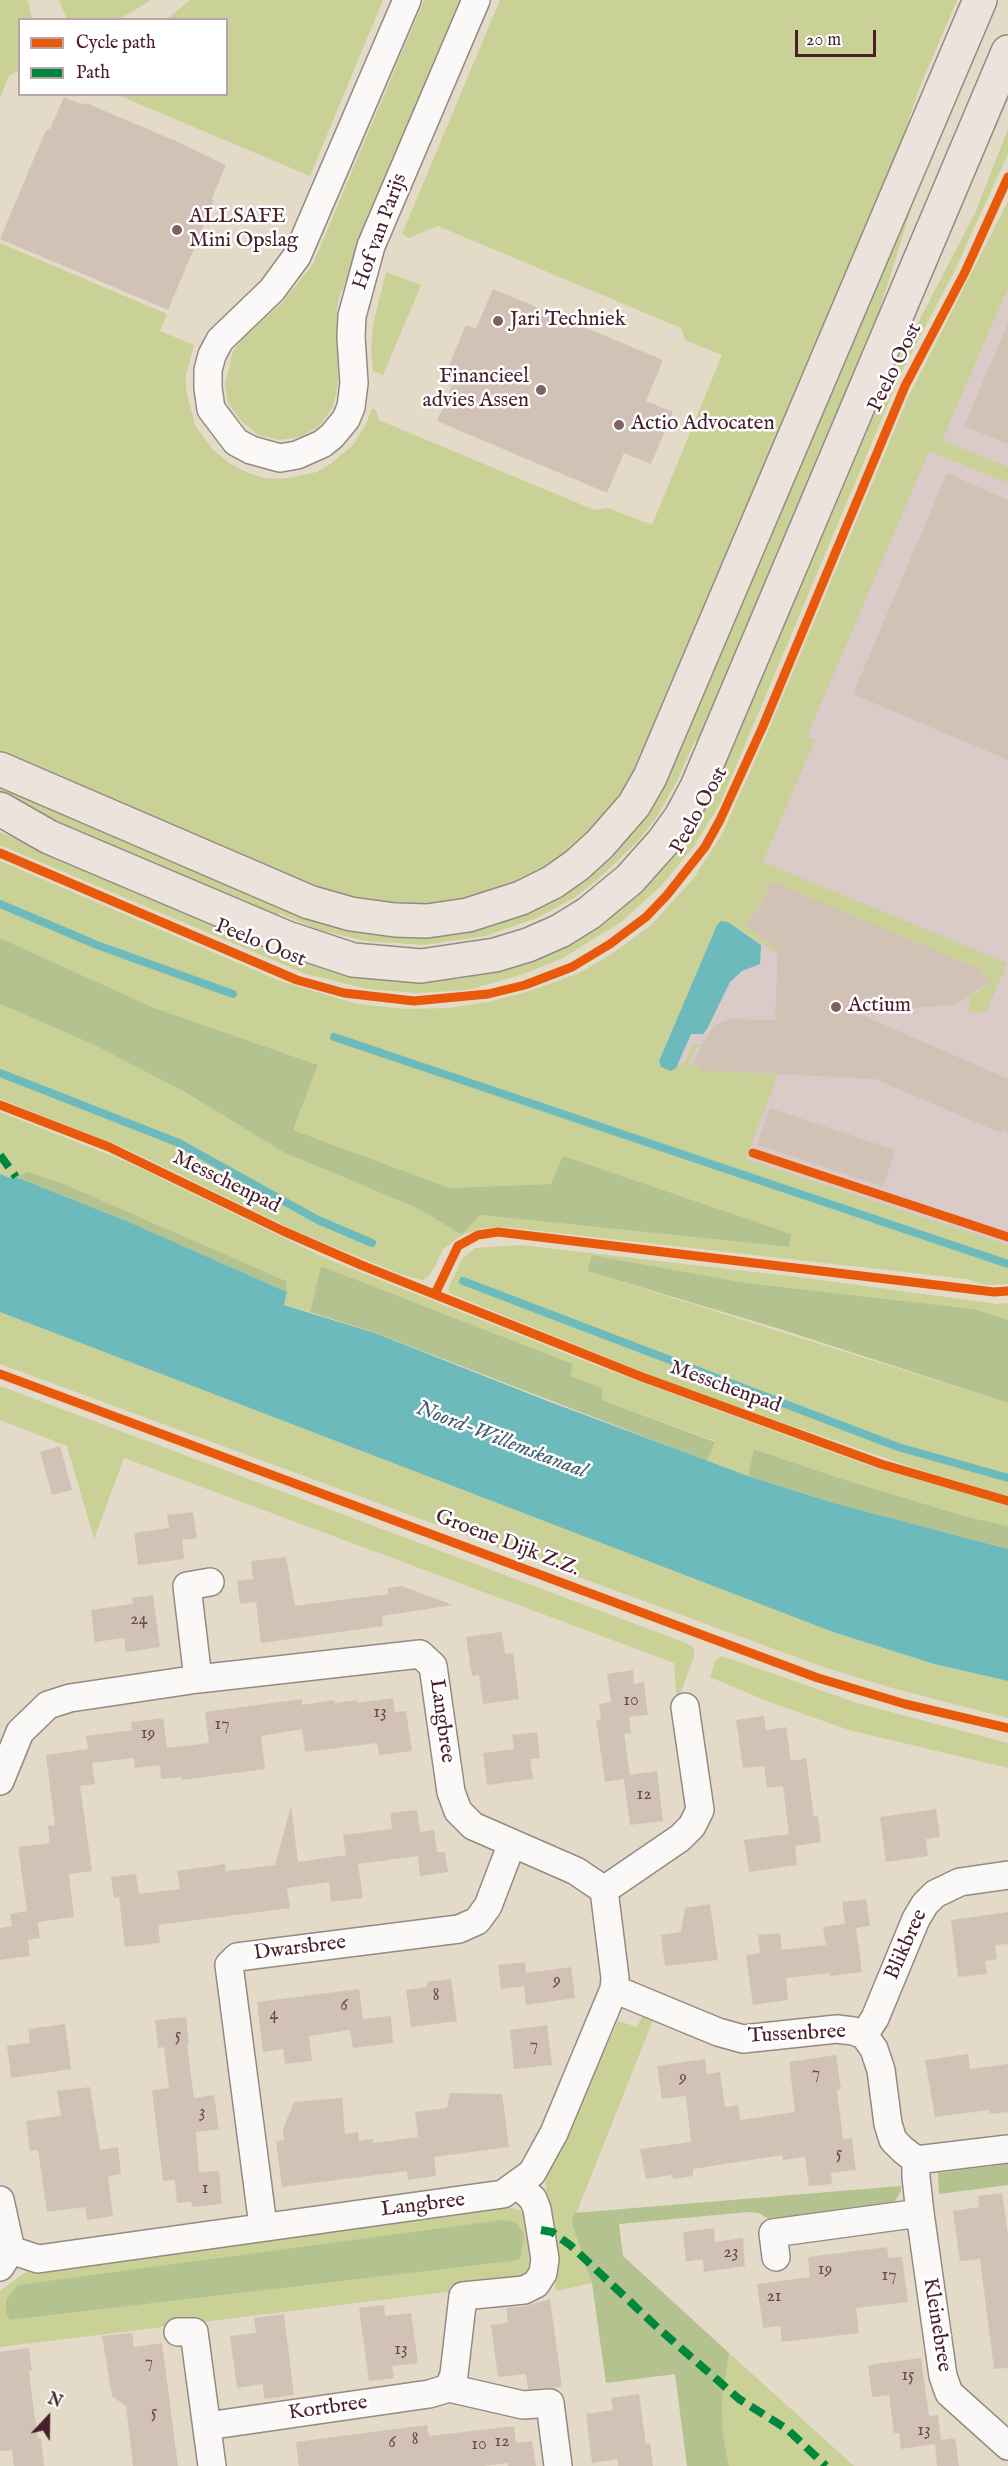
<!DOCTYPE html>
<html>
<head>
<meta charset="utf-8">
<style>
  body { margin:0 }
  #map { position:relative; width:1008px; height:2466px; overflow:hidden; background:#e3dac8; font-family:"IM FELL English",serif }
  canvas { display:block }
  .legend { position:absolute; left:18px; top:18px; width:210px; height:78px; box-sizing:border-box; background:#fff; border:2px solid #b7a5aa; margin:0; padding:8px 10px; list-style:none; font-size:18px; color:#4a1f2b }
  .legend li { display:flex; align-items:center; gap:12px; height:30px }
  .legend b { width:30px; border:2px solid #b7a5aa }
  .north { position:absolute; left:18px; top:2388px; width:60px; height:60px; -webkit-text-stroke:4px #fff; paint-order:stroke; rotate:22deg; font-size:16px; font-weight:700; line-height:24px; text-align:center; color:#4a1f2b }
  .north::after { content:''; display:block; margin:auto; width:21px; height:27px; background:#4a1f2b; clip-path:polygon(50% 0,100% 100%,50% 72%,0 100%) }
  .scale { position:absolute; left:795px; top:30px; width:81px; height:27px; box-sizing:border-box; border:3px solid #4a1f2b; border-top:0; padding-left:8px; font-size:18px; line-height:21px; white-space:nowrap; color:#4a1f2b; -webkit-text-stroke:4px #fff; paint-order:stroke }
</style>
</head>
<body>
<div id="map">
<canvas width="1008" height="2466"></canvas>
<ul class="legend">
<li><b style="height:8px;background:#e8590c"></b>Cycle path</li>
<li><b style="height:8px;background:#00873e"></b>Path</li>
</ul>
<div class="north">N</div>
<div class="scale">20 m</div>
</div>
<script>
const ctx = document.querySelector('canvas').getContext('2d');
ctx.lineJoin = 'round';
function fillPath(path, color) {
  ctx.fillStyle = color;
  ctx.fill(path, 'evenodd');
}
function shape(rows) {
  const path = new Path2D();
  for (const r of rows) {
    path.moveTo(r[0], r[1]);
    for (let i = 2; i < r.length; i += 2) path.lineTo(r[i], r[i + 1]);
  }
  return path;
}
function trace(path, color, width, dash) {
  ctx.strokeStyle = color;
  ctx.lineWidth = width;
  ctx.lineCap = dash ? 'butt' : 'round';
  ctx.setLineDash(dash || []);
  ctx.stroke(path);
}
function label(font, color, halo, rows, align = 'center') {
  ctx.font = font + ' "IM FELL English",serif';
  ctx.lineWidth = 5;
  ctx.setLineDash([]);
  ctx.textBaseline = 'middle';
  ctx.strokeStyle = halo;
  ctx.fillStyle = color;
  for (const [text, x, y, turn = 0] of rows) {
    ctx.save();
    ctx.translate(x, y);
    ctx.rotate((+turn || 0) * Math.PI / 180);
    ctx.textAlign = isNaN(turn) ? turn : align;
    if (halo) ctx.strokeText(text, 0, 0);
    ctx.fillText(text, 0, 0);
    ctx.restore();
  }
}
const industrial = shape([
  [1008,204,1008,1253,639,1132]
]);
const green = shape([
  [0,0,28,0,32,19,20,20,19,70,9,76,0,98],
  [59,0,151,0,118,20,67,19],
  [190,0,383,0,310,176,118,95,226,94,226,20,167,19],
  [424,0,465,0,339,297,337,310,338,383,333,407,319,426,300,437,279,440,258,435,240,420,228,403,225,384,233,351,243,338,283,302,313,264],
  [500,0,957,0,917,94,880,209,640,779,575,854,470,905,362,909,76,788,0,751,0,243,167,314,160,331,194,345,186,375,186,390,195,425,212,449,229,463,246,472,264,478,283,479,317,472,332,463,353,445,366,424,372,409,376,410,379,420,594,510,608,508,652,525,722,355,685,340,681,328,438,226,409,238,402,234],
  [971,41,979,45,912,206,872,334,697,742,695,741,677,781,656,818,637,842,596,881,574,898,537,918,485,936,424,945,366,941,319,930,279,913,278,915,0,800,0,778,399,930,599,858],
  [1008,129,1008,154,953,274,902,371,721,802,694,846,662,885,621,922,561,959,521,975,468,990,416,993,368,989,306,974,0,845,0,832,289,956,321,967,385,980,420,981,460,979,508,968,584,935,620,910,663,868,689,834,711,797,895,367,975,213],
  [1008,201,1008,288,942,440,1008,467,1008,483,929,451,807,736,815,740,763,862,1007,963,986,1012,969,1012,969,995,972,992,977,994,991,980,980,975,983,972,754,910,747,926,743,924,778,948,778,954,728,922,721,921,717,925,659,1061,673,1070,678,1063,684,1065,693,1044,703,1044,701,1047,696,1047,688,1065,700,1066,699,1070,778,1074,746,1159,1008,1245,1008,1284,985,1285,967,1279,504,1227,483,1228,462,1235,443,1249,434,1268,427,1278,422,1280,400,1274,298,1232,127,1149,0,1099,0,1004,90,1043,185,1092,283,1152,417,1208,462,1235,480,1215,788,1247,563,1157,551,1184,450,1188,293,1130,318,1065,152,1007,0,938,0,861,280,981,357,1004,405,1009,449,1008,488,1002,530,991,579,973,613,953,650,926,694,878,722,834,766,736,908,398],
  [386,272,421,285,383,375,373,371,371,351,373,325],
  [0,1112,127,1162,325,1258,602,1368,861,1463,1008,1506,1008,1526,964,1516,836,1477,755,1449,748,1476,707,1461,715,1441,602,1400,602,1388,569,1376,573,1364,321,1266,310,1312,284,1305,287,1292,286,1281,64,1184,28,1173,13,1179,0,1174],
  [521,1245,806,1278,997,1304,1008,1303,1008,1320,974,1309,747,1283,592,1255,587,1271,1008,1403,1008,1496,914,1468,672,1384,449,1293,448,1289,462,1259,475,1248],
  [0,1312,833,1632,934,1664,1008,1681,1008,1718,892,1688,823,1667,0,1364],
  [0,1386,686,1643,694,1648,694,1657,677,1702,674,1663,124,1458,94,1539,67,1446,0,1420],
  [722,1656,857,1703,1008,1743,1008,1768,849,1730,767,1701,710,1677,715,1661],
  [643,2015,653,2020,572,2224,592,2283,556,2291,545,2176,564,2142,618,2021,637,2027],
  [506,2206,524,2212,533,2261,528,2272,511,2284,0,2347,0,2291,24,2273,40,2269],
  [524,2234,521,2258,513,2261,11,2320,19,2285],
  [729,2353,854,2466,729,2466,723,2435,722,2400]
]);
const forest = shape([
  [0,938,152,1007,318,1065,293,1130,450,1188,551,1184,563,1156,791,1234,789,1247,480,1215,462,1235,417,1208,283,1152,185,1092,90,1043,0,1004],
  [28,1172,64,1184,286,1281,287,1292,129,1222,16,1177],
  [592,1255,747,1283,974,1309,1008,1320,1008,1403,783,1330,587,1271],
  [321,1266,573,1364,570,1376,602,1388,602,1400,715,1442,707,1461,376,1333,310,1312],
  [754,1449,836,1477,964,1516,1008,1526,1008,1549,834,1503,748,1476],
  [1008,2164,1008,2185,939,2194,938,2173],
  [901,2186,901,2191,896,2200,889,2206,770,2220,759,2213,749,2212,619,2224,623,2256,729,2353,722,2400,723,2435,729,2466,687,2466,675,2374,606,2383,592,2283,572,2224,574,2213],
  [502,2220,515,2222,524,2234,521,2258,513,2261,10,2320,6,2314,6,2300,18,2285]
]);
const water = shape([
  [721,921,728,922,761,945,760,964,742,971,730,982,707,1029,703,1034,691,1034,676,1068,671,1071,661,1067,659,1061,717,925],
  [0,1174,13,1179,16,1177,129,1222,287,1292,284,1305,375,1333,545,1400,748,1476,834,1503,1008,1549,1008,1681,934,1664,833,1632,0,1312]
]);
const stream = shape([
  [0,904,97,945,233,994],
  [334,1037,1008,1264],
  [0,1073,179,1143,318,1220,372,1243],
  [463,1281,898,1447,1008,1478]
]);
const building = shape([
  [64,97,83,105,86,103,178,142,226,165,212,198,214,201,168,310,0,239,46,130,50,129],
  [493,289,663,360,646,401,673,412,651,464,624,453,607,493,437,421,454,381,444,377,466,325,476,329],
  [1008,323,1008,444,964,426],
  [947,473,1008,500,1008,760,853,694],
  [771,881,984,971,980,975,992,980,955,1005,855,1012,1008,1079,1008,1132,1003,1130,1001,1133,875,1079,698,1070,700,1065,692,1065,707,1035,717,1024,731,1019,775,1020,778,948,747,927,754,910,758,911],
  [770,1108,895,1150,883,1187,757,1145],
  [60,1446,72,1490,52,1495,40,1452],
  [193,1512,197,1538,182,1540,184,1559,138,1565,134,1533,169,1528,167,1515],
  [286,1557,295,1606,388,1594,388,1588,402,1586,453,1605,382,1616,383,1626,261,1643,256,1602,240,1604,237,1581,253,1579,251,1561],
  [153,1595,160,1647,126,1652,124,1638,95,1642,91,1610,133,1604,132,1598],
  [502,1632,505,1654,513,1653,519,1699,483,1704,479,1675,472,1676,466,1637],
  [633,1670,634,1684,644,1682,648,1715,629,1717,631,1733,624,1734,630,1775,657,1771,663,1821,630,1825,624,1779,605,1782,596,1720,601,1719,599,1704,611,1702,607,1674],
  [393,1698,395,1712,406,1711,412,1751,379,1755,377,1743,305,1752,302,1729,261,1736,265,1769,182,1780,182,1777,161,1779,160,1765,135,1768,134,1758,92,1763,95,1784,80,1786,92,1871,69,1874,74,1917,38,1922,40,1938,28,1940,30,1956,0,1960,0,1928,12,1926,10,1914,27,1911,18,1847,50,1843,48,1826,55,1825,46,1755,88,1749,86,1736,132,1730,131,1722,163,1718,167,1748,209,1743,205,1712,302,1699,302,1705,334,1700,335,1703,357,1700,357,1703],
  [764,1716,766,1730,786,1727,791,1761,806,1758,814,1817,818,1816,821,1842,795,1846,797,1865,749,1872,744,1840,789,1834,783,1786,767,1788,764,1766,743,1768,736,1720],
  [537,1732,540,1758,530,1759,533,1779,487,1785,483,1753,514,1749,512,1735],
  [291,1806,298,1862,346,1855,343,1835,392,1829,390,1813,417,1810,420,1832,434,1830,437,1852,445,1852,448,1872,420,1876,418,1856,358,1864,363,1898,331,1902,329,1882,287,1888,290,1908,158,1925,160,1943,125,1947,119,1897,114,1898,111,1877,136,1874,139,1894,180,1889,177,1871,225,1864,226,1871,275,1865],
  [936,1809,940,1837,926,1839,928,1856,886,1862,880,1817],
  [866,1899,870,1926,856,1928,862,1972,830,1976,830,1973,786,1978,788,2000,753,2005,746,1955,760,1953,758,1935,780,1933,782,1950,826,1945,823,1927,845,1924,842,1902],
  [710,1904,718,1960,665,1966,661,1935,681,1932,685,1908],
  [1008,1912,1008,1944,995,1945,997,1959,985,1961,987,1974,958,1977,951,1920],
  [525,1962,526,1973,571,1967,575,1998,526,2005,524,1986,501,1989,498,1965],
  [451,1979,457,2021,411,2027,406,1990,427,1987,427,1982],
  [359,1989,363,2019,391,2016,393,2043,353,2048,350,2030,309,2036,312,2061,285,2064,283,2049,263,2052,257,2002],
  [186,2017,189,2044,187,2045,194,2098,214,2095,219,2129,196,2132,199,2172,219,2171,222,2204,192,2207,191,2202,177,2203,175,2180,163,2181,152,2090,169,2088,164,2047,158,2048,155,2020],
  [65,2024,71,2069,11,2078,7,2046,30,2043,28,2029],
  [547,2025,552,2065,514,2069,510,2030],
  [968,2054,970,2069,1008,2064,1008,2112,989,2114,989,2110,935,2117,925,2060],
  [836,2055,841,2089,837,2090,843,2139,852,2138,856,2170,831,2173,832,2184,809,2186,805,2157,783,2160,782,2155,693,2169,693,2176,673,2179,672,2175,646,2179,640,2149,691,2142,686,2096,662,2099,657,2066,705,2059,707,2074,720,2072,725,2107,738,2105,740,2120,795,2112,789,2062],
  [90,2087,100,2150,118,2147,121,2174,108,2176,113,2216,87,2220,85,2207,47,2212,38,2150,30,2151,26,2121,61,2116,57,2091],
  [450,2093,502,2094,509,2147,434,2157,436,2176,408,2180,407,2171,282,2187,276,2141,284,2140,283,2129,294,2102,342,2098,345,2134,358,2132,359,2141,373,2139,374,2143,418,2137,415,2112,447,2108],
  [1002,2193,1008,2234,1008,2368,994,2369,980,2259,960,2261,953,2211,979,2207,978,2196],
  [714,2228,715,2242,743,2238,745,2266,704,2272,703,2259,686,2262,683,2232],
  [887,2247,889,2258,902,2257,908,2302,856,2308,859,2333,782,2342,780,2326,763,2328,757,2284,810,2277,808,2257],
  [550,2299,562,2387,528,2389,526,2374,498,2377,491,2325,508,2323,506,2308,526,2306],
  [384,2305,385,2316,411,2313,418,2363,392,2366,394,2378,369,2381,359,2308],
  [284,2314,294,2395,264,2399,263,2384,237,2388,230,2336,256,2333,254,2318],
  [132,2333,134,2347,162,2343,178,2466,133,2466,126,2406,112,2396,102,2336],
  [29,2348,32,2371,29,2371,31,2389,38,2439,41,2438,44,2466,14,2466,12,2450,0,2451,0,2352],
  [921,2358,929,2416,938,2415,941,2440,955,2438,959,2466,937,2466,935,2444,901,2449,899,2433,894,2433,889,2395,872,2397,868,2365],
  [639,2394,646,2444,650,2443,653,2466,618,2466,618,2459,592,2463,586,2414,613,2410,611,2398],
  [427,2425,429,2436,514,2426,516,2443,532,2441,536,2466,508,2466,508,2463,483,2466,299,2466,296,2442]
]);
const minor = shape([
  [407,0,297,256,272,290,220,340,212,355,208,370,208,388,211,409,236,442,251,450,280,458,297,455,322,444,332,436,346,419,351,407,354,383,351,337,352,316,371,246,476,0],
  [198,1679,187,1586,210,1582],
  [0,1781,20,1732,48,1705,70,1698,198,1679,420,1654,433,1666,451,1792,458,1811,473,1826,576,1871,604,1890,615,1978,614,1989,554,2133,532,2173,503,2194,38,2259,11,2250,0,2267],
  [604,1890,680,1838,692,1826,700,1810,685,1707],
  [614,1989,718,2032,743,2039,837,2029,853,2031,864,2035,874,2049,881,2070,888,2124,893,2140,903,2150,916,2160,1008,2149],
  [864,2035,875,2018,916,1919,925,1904,935,1894,960,1882,1008,1875],
  [916,2160,916,2177,920,2213,943,2376,949,2393,1008,2446],
  [0,2200,11,2250],
  [263,2226,229,1965,237,1957,459,1929,477,1921,488,1906,512,1843],
  [776,2257,773,2233,920,2213],
  [178,2332,194,2332,212,2466],
  [449,2388,454,2374,463,2296,524,2290,536,2284,543,2273,545,2259,537,2209,533,2199,518,2185],
  [207,2426,429,2394,449,2388,523,2405,550,2403,558,2466]
]);
const major = shape([
  [0,769,309,902,351,914,395,920,427,921,468,915,521,898,553,882,577,865,600,844,634,805,650,777,980,0],
  [0,809,49,837,287,938,353,960,421,966,495,955,528,945,560,931,589,913,630,879,663,842,681,817,697,787,1008,52]
]);
const quiet = shape([
  [0,1155,16,1177],
  [541,2230,552,2232,570,2245,658,2328,739,2399,787,2429,826,2466]
]);
const cycleway = shape([
  [0,853,297,980,344,993,414,1001,488,994,525,985,572,967,610,944,646,917,667,895,705,847,720,820,763,726,905,386,965,272,1008,177],
  [0,1105,109,1147,283,1231,361,1265,642,1377,881,1464,1008,1501],
  [753,1153,1008,1237],
  [435,1294,458,1246,478,1235,498,1232,994,1292,1008,1291],
  [0,1374,818,1678,905,1704,1008,1728]
]);
const markers = [
  [177,230,6,"#806062"],
  [498,321,6,"#806062"],
  [541,390,6,"#806062"],
  [619,425,6,"#806062"],
  [836,1007,6,"#806062"]
];
const numberNames = [
  ["24",139,1620],
  ["10",631,1701],
  ["13",380,1713],
  ["17",222,1725],
  ["19",148,1734],
  ["12",644,1795],
  ["9",557,1981],
  ["8",436,1996],
  ["6",344,2006],
  ["4",274,2015],
  ["5",178,2036],
  ["7",534,2046],
  ["7",816,2074],
  ["9",683,2078],
  ["3",202,2113],
  ["5",839,2154],
  ["1",205,2189],
  ["23",731,2253],
  ["19",825,2270],
  ["17",889,2276],
  ["21",774,2297],
  ["13",401,2350],
  ["7",149,2363],
  ["15",908,2376],
  ["5",154,2413],
  ["13",924,2431],
  ["8",415,2440],
  ["12",502,2442],
  ["6",392,2443],
  ["10",479,2445]
];
const poiNames = [
  ["ALLSAFE",189,218],
  ["Mini Opslag",189,242],
  ["Jari Techniek",510,321],
  ["Financieel",529,378,"right"],
  ["advies Assen",529,402,"right"],
  ["Actio Advocaten",631,425],
  ["Actium",848,1007]
];
const streetNames = [
  ["Hof van Parijs",381,232,-70],
  ["Peelo Oost",896,368,-64],
  ["Peelo Oost",700,811,-61],
  ["Peelo Oost",260,944,22],
  ["Messchenpad",226,1183,26],
  ["Messchenpad",725,1388,20],
  ["Groene Dijk Z.Z.",507,1544,21],
  ["Langbree",441,1721,82],
  ["Blikbree",907,1945,-66],
  ["Dwarsbree",300,1949,-7],
  ["Tussenbree",797,2035,-3],
  ["Langbree",423,2206,-7],
  ["Kleinebree",936,2325,81],
  ["Kortbree",328,2409,-8]
];
const waterNames = [
  ["Noord-Willemskanaal",501,1441,21]
];
fillPath(industrial, '#dacac8');
fillPath(green, '#c9d196');
fillPath(forest, '#b4c28f');
fillPath(water, '#6dbabd');
trace(stream, '#6dbabd', 8);
fillPath(building, '#d2c2b6');
trace(minor, '#958a83', 30);
trace(major, '#958a83', 36);
trace(minor, '#fbf9f7', 27);
trace(major, '#ece4dc', 33);
trace(quiet, '#00873e', 8, [15, 8]);
trace(cycleway, '#e8590c', 9);
for (const [x, y, r, color] of markers) {
  const dot = new Path2D();
  dot.arc(x, y, r, 0, 2 * Math.PI);
  ctx.fillStyle = color;
  ctx.fill(dot);
  trace(dot, '#fff', 2);
}
label('18px', '#6e4a50', null, numberNames);
label('21px', '#4a1f2b', '#fff', poiNames, 'left');
label('21px', '#4a1f2b', '#fff', streetNames);
label('italic 22px', '#435e6a', '#fff', waterNames);
</script>
</body>
</html>
